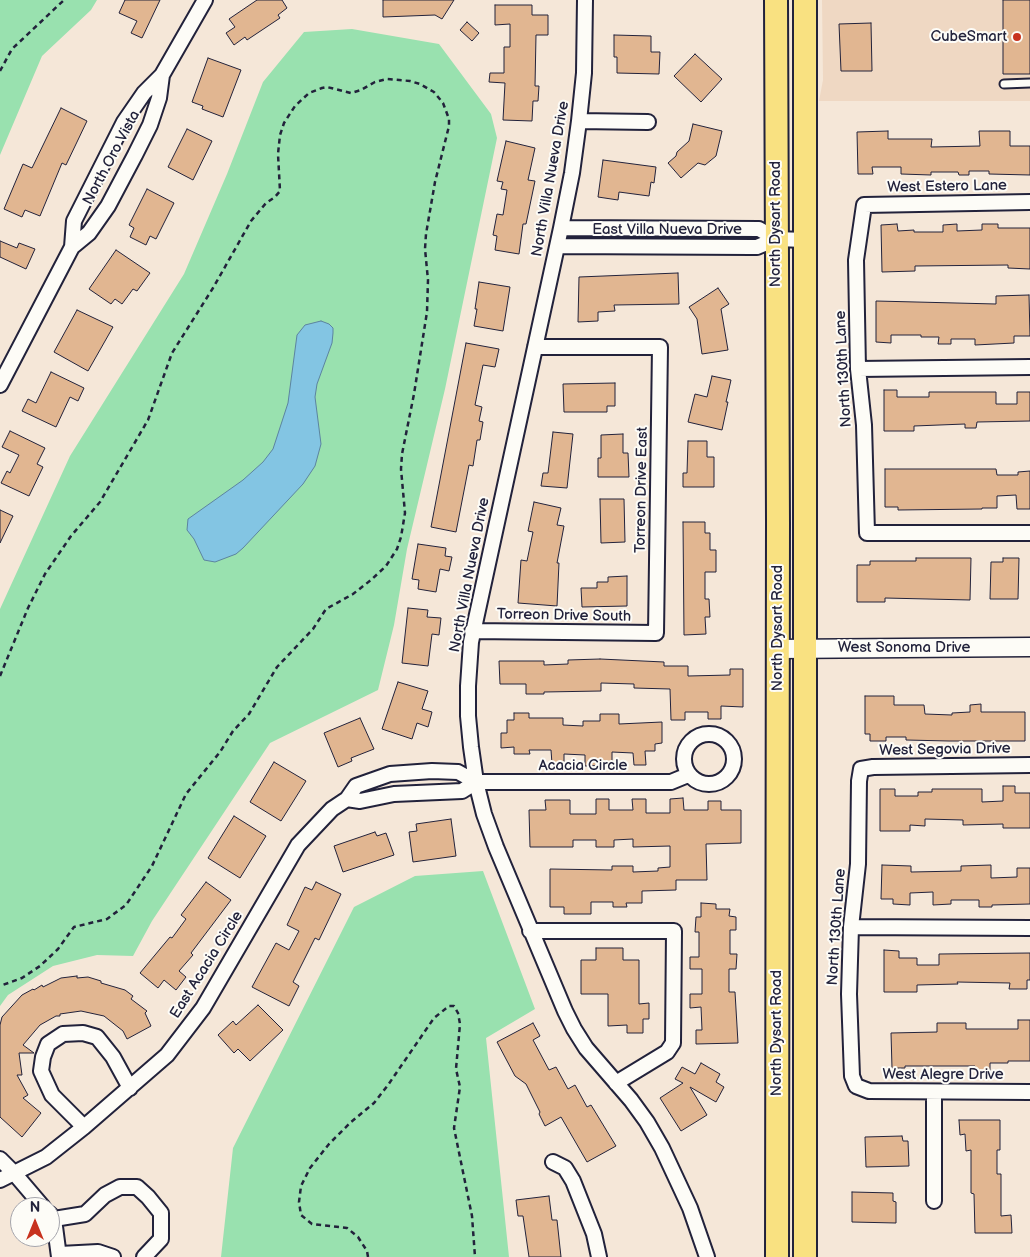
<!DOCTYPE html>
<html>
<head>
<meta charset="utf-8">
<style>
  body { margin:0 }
  #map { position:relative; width:1030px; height:1257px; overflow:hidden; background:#f5e7d8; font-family:"Balsamiq Sans",sans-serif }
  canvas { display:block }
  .north { position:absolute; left:10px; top:1197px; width:50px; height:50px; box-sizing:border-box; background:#fdfcf7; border:1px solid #a5a5ac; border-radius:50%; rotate:0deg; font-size:14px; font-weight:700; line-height:20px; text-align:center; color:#22223b }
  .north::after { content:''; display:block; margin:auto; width:18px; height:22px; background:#c8321e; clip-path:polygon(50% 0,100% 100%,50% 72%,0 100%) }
</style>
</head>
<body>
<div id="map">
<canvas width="1030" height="1257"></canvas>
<div class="north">N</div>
</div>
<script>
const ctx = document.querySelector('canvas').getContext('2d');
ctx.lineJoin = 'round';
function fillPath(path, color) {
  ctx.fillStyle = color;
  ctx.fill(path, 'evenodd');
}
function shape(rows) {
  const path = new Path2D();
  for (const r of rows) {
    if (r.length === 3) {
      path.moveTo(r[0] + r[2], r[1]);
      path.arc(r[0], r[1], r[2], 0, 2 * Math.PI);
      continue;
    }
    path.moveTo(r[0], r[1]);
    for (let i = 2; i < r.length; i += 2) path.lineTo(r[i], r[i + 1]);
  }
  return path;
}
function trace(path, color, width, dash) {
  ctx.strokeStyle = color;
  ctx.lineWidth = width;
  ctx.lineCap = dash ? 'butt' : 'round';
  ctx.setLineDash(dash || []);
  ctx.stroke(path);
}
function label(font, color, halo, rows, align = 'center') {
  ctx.font = font + ' "Balsamiq Sans",sans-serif';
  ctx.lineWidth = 4;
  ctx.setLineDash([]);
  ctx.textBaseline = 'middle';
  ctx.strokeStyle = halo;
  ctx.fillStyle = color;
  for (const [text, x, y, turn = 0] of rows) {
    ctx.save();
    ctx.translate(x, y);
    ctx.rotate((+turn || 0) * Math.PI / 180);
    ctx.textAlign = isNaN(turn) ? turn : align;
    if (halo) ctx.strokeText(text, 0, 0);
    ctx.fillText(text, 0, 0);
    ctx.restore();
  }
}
const built = shape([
  [822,0,1030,0,1030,101,819,101,823,80]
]);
const green = shape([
  [0,0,97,0,91,10,42,56,0,155],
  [352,29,439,44,491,114,497,138,445,389,407,549,394,625,378,690,270,743,152,921,133,956,97,955,53,966,8,995,0,1006,0,609,70,456,184,274,227,174,263,82,304,32],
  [483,871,535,1009,486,1038,509,1257,221,1257,233,1148,354,907,415,876]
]);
const water = shape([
  [321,321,329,324,333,328,333,333,332,343,317,384,315,397,321,444,315,466,303,484,243,548,236,554,215,562,204,560,194,539,187,530,188,519,243,480,263,462,273,449,288,403,297,335,305,325,321,321]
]);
const building = shape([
  [125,0,160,0,142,38,131,33,137,21,119,13,125,0],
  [257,0,282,0,287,8,278,15,280,18,247,40,245,37,234,45,226,33,235,27,229,19,257,0],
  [383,0,454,0,442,19,435,15,383,17,383,0],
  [1003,0,1030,0,1030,74,1003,74,1003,0],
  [495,5,532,5,532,15,548,15,548,35,536,35,535,86,539,86,538,101,533,101,532,121,503,120,505,83,489,82,490,73,504,73,504,47,510,47,510,24,495,25,495,5],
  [467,22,479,33,472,41,460,30,467,22],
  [871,23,872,71,841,71,839,24,871,23],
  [614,35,651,36,651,52,660,52,659,74,617,73,617,57,614,57,614,35],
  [695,54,722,79,701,102,674,76,695,54],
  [208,58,241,70,223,117,202,109,203,106,192,102,208,58],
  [61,108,87,121,66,165,62,163,40,216,25,210,22,217,4,209,23,164,32,168,61,108],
  [693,124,722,131,716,156,705,165,698,163,681,178,668,163,676,156,677,152,689,141,693,124],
  [187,129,212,141,193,180,168,167,187,129],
  [888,131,888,139,932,139,931,147,980,146,979,131,1010,131,1010,146,1030,146,1030,175,989,174,989,171,969,171,969,175,959,175,958,172,931,172,931,175,901,174,901,167,872,167,873,174,858,174,857,132,888,131],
  [506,141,535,148,528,180,535,181,526,224,523,224,519,254,495,250,497,236,493,235,497,214,503,215,507,190,501,189,503,182,497,181,506,141],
  [603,160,656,167,654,183,651,182,649,196,619,192,618,200,598,197,603,160],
  [147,189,174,203,156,239,150,236,146,245,130,237,134,228,129,225,147,189],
  [897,224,898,231,914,230,914,232,943,232,943,225,957,224,957,231,982,230,982,224,998,224,998,228,1030,228,1030,269,1008,268,1008,265,915,266,915,271,882,272,881,225,897,224],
  [0,241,17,248,19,243,35,249,26,269,0,257,0,241],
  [116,250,150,273,137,291,133,289,122,304,115,299,111,304,89,289,116,250],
  [678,273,679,304,614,305,615,311,598,312,598,321,578,322,579,277,678,273],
  [479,282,510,287,503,331,474,326,477,309,475,309,479,282],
  [718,288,729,304,721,309,728,350,702,354,697,319,689,307,718,288],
  [1029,295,1030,336,1014,336,1014,343,975,345,975,339,951,339,951,344,938,344,939,337,921,337,921,335,891,335,891,343,876,342,876,301,996,304,996,296,1029,295],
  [77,310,113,327,88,371,54,352,77,310],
  [466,343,499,349,495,367,483,365,475,405,482,407,479,421,483,422,480,440,477,440,473,466,469,465,456,532,431,527,466,343],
  [51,372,84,388,78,401,70,397,56,427,22,411,28,399,36,403,51,372],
  [712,376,731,380,726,402,728,402,722,430,688,422,695,394,707,397,712,376],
  [615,383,615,406,607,406,607,412,564,412,563,384,615,383],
  [884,390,897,390,897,397,929,397,929,392,996,392,996,404,1017,404,1017,392,1030,392,1030,421,977,422,976,428,965,428,965,424,914,426,914,431,884,431,884,390],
  [10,431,45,448,37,464,43,467,29,496,1,483,7,471,10,473,19,455,2,447,10,431],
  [553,432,573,434,567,488,541,486,543,473,548,473,553,432],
  [623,434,623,453,628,453,629,477,598,477,598,458,601,458,601,435,623,434],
  [688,441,707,441,707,457,714,457,714,487,683,487,683,473,687,473,688,441],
  [885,469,996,469,997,475,1018,475,1018,472,1030,471,1030,509,1017,509,1016,495,997,496,997,508,982,508,982,509,898,510,898,507,885,507,885,469],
  [600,499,624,499,625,542,601,543,600,499],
  [534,502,561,508,557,525,564,526,557,563,559,563,557,606,518,603,521,560,527,561,533,532,528,531,534,502],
  [0,510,13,516,0,543,0,510],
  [683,522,705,522,705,533,710,533,710,550,716,550,716,572,705,572,705,599,709,599,710,617,705,617,706,634,684,635,683,522],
  [418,544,446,548,445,556,452,557,449,571,440,569,436,592,418,589,419,580,412,579,418,544],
  [916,558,971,558,970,600,885,598,885,602,857,602,857,565,870,565,870,561,916,561,916,558],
  [1003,558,1019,558,1018,599,990,599,991,562,1003,562,1003,558],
  [627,576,627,606,582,607,581,588,597,588,597,582,608,582,608,577,627,576],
  [408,608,428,610,427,617,441,618,439,635,432,634,428,666,402,663,408,608],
  [600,659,664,662,664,666,688,666,688,676,730,675,730,669,743,669,743,707,721,706,721,719,708,719,708,712,685,712,685,720,671,720,670,689,634,688,634,684,601,683,601,691,544,692,544,694,526,694,526,684,500,684,499,661,544,661,544,665,568,664,568,660,600,659],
  [398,682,428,691,422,709,432,712,428,727,417,723,412,739,382,729,398,682],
  [865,696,894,696,894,705,924,705,925,714,952,715,952,713,970,712,970,705,981,704,981,712,1025,712,1025,741,949,741,906,740,906,737,886,737,886,741,870,741,870,734,865,734,865,696],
  [514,713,529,713,529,718,563,718,563,725,583,726,583,721,600,721,600,714,619,714,619,724,662,722,662,743,655,744,655,751,645,751,646,765,634,765,633,753,612,752,612,765,585,766,585,755,564,754,564,764,552,764,551,750,529,750,530,754,514,754,514,747,501,748,501,733,507,733,507,720,514,720,514,713],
  [360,718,374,749,351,758,352,761,338,767,324,733,360,718],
  [274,762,306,781,281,821,250,802,274,762],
  [1003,786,1015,786,1015,793,1030,793,1030,828,1003,828,1003,824,963,825,963,820,925,819,925,826,910,825,910,831,880,831,880,789,895,789,895,796,918,796,918,792,932,792,932,789,982,789,982,802,1003,801,1003,786],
  [683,798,684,810,708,810,708,801,721,801,721,810,741,810,741,843,706,844,707,880,676,880,676,890,642,891,642,903,626,903,627,907,613,907,613,902,591,902,591,914,564,914,564,907,550,907,550,869,612,870,612,866,633,866,633,872,658,871,658,868,670,867,670,846,633,847,633,839,614,840,614,847,596,847,596,840,573,840,573,847,530,847,529,810,546,810,545,800,570,800,570,814,596,814,596,799,609,799,609,810,633,810,632,799,646,799,646,813,670,813,670,799,683,798],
  [234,816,266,836,240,878,208,858,234,816],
  [451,819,456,856,413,862,409,832,417,831,416,824,451,819],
  [375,832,377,836,386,833,394,855,343,872,334,846,375,832],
  [882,865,911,866,911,872,961,871,961,866,991,865,991,878,1017,877,1017,868,1030,868,1030,904,992,905,992,907,979,907,979,900,951,900,951,904,933,905,933,892,910,893,910,905,893,904,893,899,881,899,882,865],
  [206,882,231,900,191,953,193,955,179,971,186,977,176,990,164,980,158,988,140,973,170,937,172,938,186,919,181,915,206,882],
  [316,882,341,894,319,940,315,938,293,982,299,986,289,1006,252,987,276,943,289,950,299,931,287,925,305,887,312,890,316,882],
  [701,903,716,904,716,909,730,909,729,916,736,917,736,930,730,930,730,954,737,954,736,969,729,969,729,992,735,992,738,1043,696,1044,696,1030,702,1030,701,1007,690,1008,690,994,702,994,702,969,690,969,690,957,699,957,699,932,695,932,696,917,701,917,701,903],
  [596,948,623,948,623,960,639,960,639,1004,649,1003,649,1019,643,1019,643,1033,627,1033,627,1025,608,1026,608,994,581,994,581,960,596,960,596,948],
  [884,950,899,951,899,958,917,958,917,965,939,965,939,954,1030,953,1030,980,1027,980,1027,989,1009,989,1010,983,957,982,958,984,917,985,917,992,884,992,884,950],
  [77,976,77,978,88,977,101,981,101,983,125,990,133,996,131,999,147,1011,145,1013,151,1026,127,1039,123,1031,104,1016,81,1011,60,1014,60,1016,56,1016,40,1025,23,1045,34,1053,19,1053,22,1075,17,1075,28,1095,23,1098,41,1113,22,1137,0,1117,0,1025,2,1017,22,995,33,989,34,990,42,985,43,987,61,978,77,976],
  [258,1005,283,1030,250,1061,238,1049,234,1053,218,1035,233,1021,236,1025,258,1005],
  [1018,1020,1030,1020,1030,1061,1008,1061,1008,1063,990,1063,990,1071,975,1071,975,1066,905,1066,905,1068,892,1068,891,1033,937,1032,937,1023,966,1023,966,1029,1018,1029,1018,1020],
  [533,1023,540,1036,533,1040,549,1070,556,1067,568,1089,575,1085,587,1107,591,1105,616,1146,587,1162,561,1117,545,1126,539,1114,540,1112,526,1084,515,1076,497,1042,533,1023],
  [701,1063,720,1074,716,1082,724,1087,716,1102,690,1087,707,1115,681,1131,660,1098,683,1083,675,1079,682,1067,695,1074,701,1063],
  [959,1120,1000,1120,1000,1150,997,1150,997,1174,1001,1174,1001,1216,1011,1215,1012,1233,975,1233,974,1194,971,1193,971,1150,966,1151,965,1134,960,1135,959,1120],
  [902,1136,903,1141,908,1141,909,1166,866,1167,865,1137,902,1136],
  [852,1192,893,1193,893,1201,896,1202,896,1223,852,1222,852,1192],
  [549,1196,552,1220,557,1220,561,1257,529,1257,523,1216,518,1216,516,1200,549,1196]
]);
const path = shape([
  [0,71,12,49,64,0],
  [0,676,28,608,45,574,71,536,100,502,148,420,172,353,213,288,251,221,266,203,275,197,280,191,278,154,280,135,284,123,295,106,309,93,322,88,327,87,351,93,361,90,375,82,387,79,410,81,420,84,434,92,443,103,449,119,449,126,435,182,426,234,425,249,428,280,427,312,414,394,402,454,401,469,405,513,401,537,397,549,386,566,371,580,353,594,326,609,313,629,277,667,249,714,233,731,220,752,186,794,152,866,126,905,107,919,74,927,58,949,40,966,22,978,0,986],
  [368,1257,367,1251,358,1237,347,1228,312,1224,301,1215,299,1202,301,1186,310,1168,329,1144,351,1122,374,1103,388,1085,434,1018,449,1006,454,1006,458,1013,460,1024,456,1069,460,1087,454,1128,472,1216,475,1257]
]);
const service = shape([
  [1004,84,1030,83]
]);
const minor = shape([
  [585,0,584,73,579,121,572,173,561,228,471,642,468,686,468,716,471,747,476,782,484,814,496,847,565,1011,574,1029,586,1048,631,1100,647,1122,662,1148,690,1208,707,1257],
  [579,121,648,122],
  [1030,202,864,205,856,260,858,369,864,425,867,533,1030,533],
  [561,228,759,229,776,239],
  [557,246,752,247,757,247,776,239,805,240],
  [72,247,89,233,108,206,135,155,150,125,159,98,162,75],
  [858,369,1030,367],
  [0,385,72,247,74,221,124,122,144,93,162,75,205,0],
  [472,631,656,633,660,347,535,347],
  [709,759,25],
  [1030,765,873,767,861,769,859,781,858,864,851,927,849,994,852,1076,856,1086,869,1091,1030,1092],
  [347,799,360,801,394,794,462,791,476,782],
  [851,927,1030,928],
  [530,931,674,931,673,1043,667,1052,616,1083],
  [934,1092,934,1201],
  [84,1127,52,1095,41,1071,43,1057,48,1044,63,1034,83,1033,97,1037,113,1057,130,1088],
  [0,1159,14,1173,43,1207],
  [553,1162,565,1168,573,1181,594,1234,599,1257],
  [0,1180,46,1157,84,1127,167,1055,203,1008,298,845,332,809,347,799,356,786,390,774,432,771,458,772,476,782,671,782,688,775],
  [50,1214,54,1219,59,1257],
  [54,1219,85,1214,105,1195,120,1187,137,1187,148,1197,161,1213,161,1239,144,1257],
  [60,1254,98,1252,113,1257]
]);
const tertiary = shape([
  [778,649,1030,647]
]);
const primary = shape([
  [776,0,778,522,777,1257],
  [805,1257,805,0]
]);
const markers = [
  [1017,37,5,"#c8321e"]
];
const poiNames = [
  ["CubeSmart",1007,37]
];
const streetNames = [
  ["North Oro Vista",112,158,-62],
  ["North Villa Nueva Drive",551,179,-80],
  ["West Estero Lane",947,187,-1],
  ["North Dysart Road",776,224,-90],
  ["East Villa Nueva Drive",667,230],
  ["North 130th Lane",844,369,-93],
  ["Torreon Drive East",642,490,-89],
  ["North Villa Nueva Drive",470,575,-79],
  ["Torreon Drive South",564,616,1],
  ["North Dysart Road",778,628,-90],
  ["West Sonoma Drive",904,648],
  ["West Segovia Drive",945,750,-1],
  ["Acacia Circle",583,766],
  ["North 130th Lane",837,927,-86],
  ["East Acacia Circle",207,965,-58],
  ["North Dysart Road",777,1033,-90],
  ["West Alegre Drive",943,1075]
];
fillPath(built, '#efd8c3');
fillPath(green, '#99e1af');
fillPath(water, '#83c5e3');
trace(water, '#5c84a0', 1);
fillPath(building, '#e1b691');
trace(building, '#22223b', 1);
trace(service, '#22223b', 11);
trace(minor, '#22223b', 18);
trace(tertiary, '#22223b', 21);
trace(primary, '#22223b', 26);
trace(path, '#22223b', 2.5, [5, 4]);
trace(service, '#fdfcf7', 7);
trace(minor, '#fdfcf7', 14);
trace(tertiary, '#fdfcf7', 18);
trace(primary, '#f9e181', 22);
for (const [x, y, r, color] of markers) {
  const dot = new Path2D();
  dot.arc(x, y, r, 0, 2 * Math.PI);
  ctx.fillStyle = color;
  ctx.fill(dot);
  trace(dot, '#fdfcf7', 2);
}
label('15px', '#22223b', '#fdfcf7', poiNames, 'right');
label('15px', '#22223b', '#fdfcf7', streetNames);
</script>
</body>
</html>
